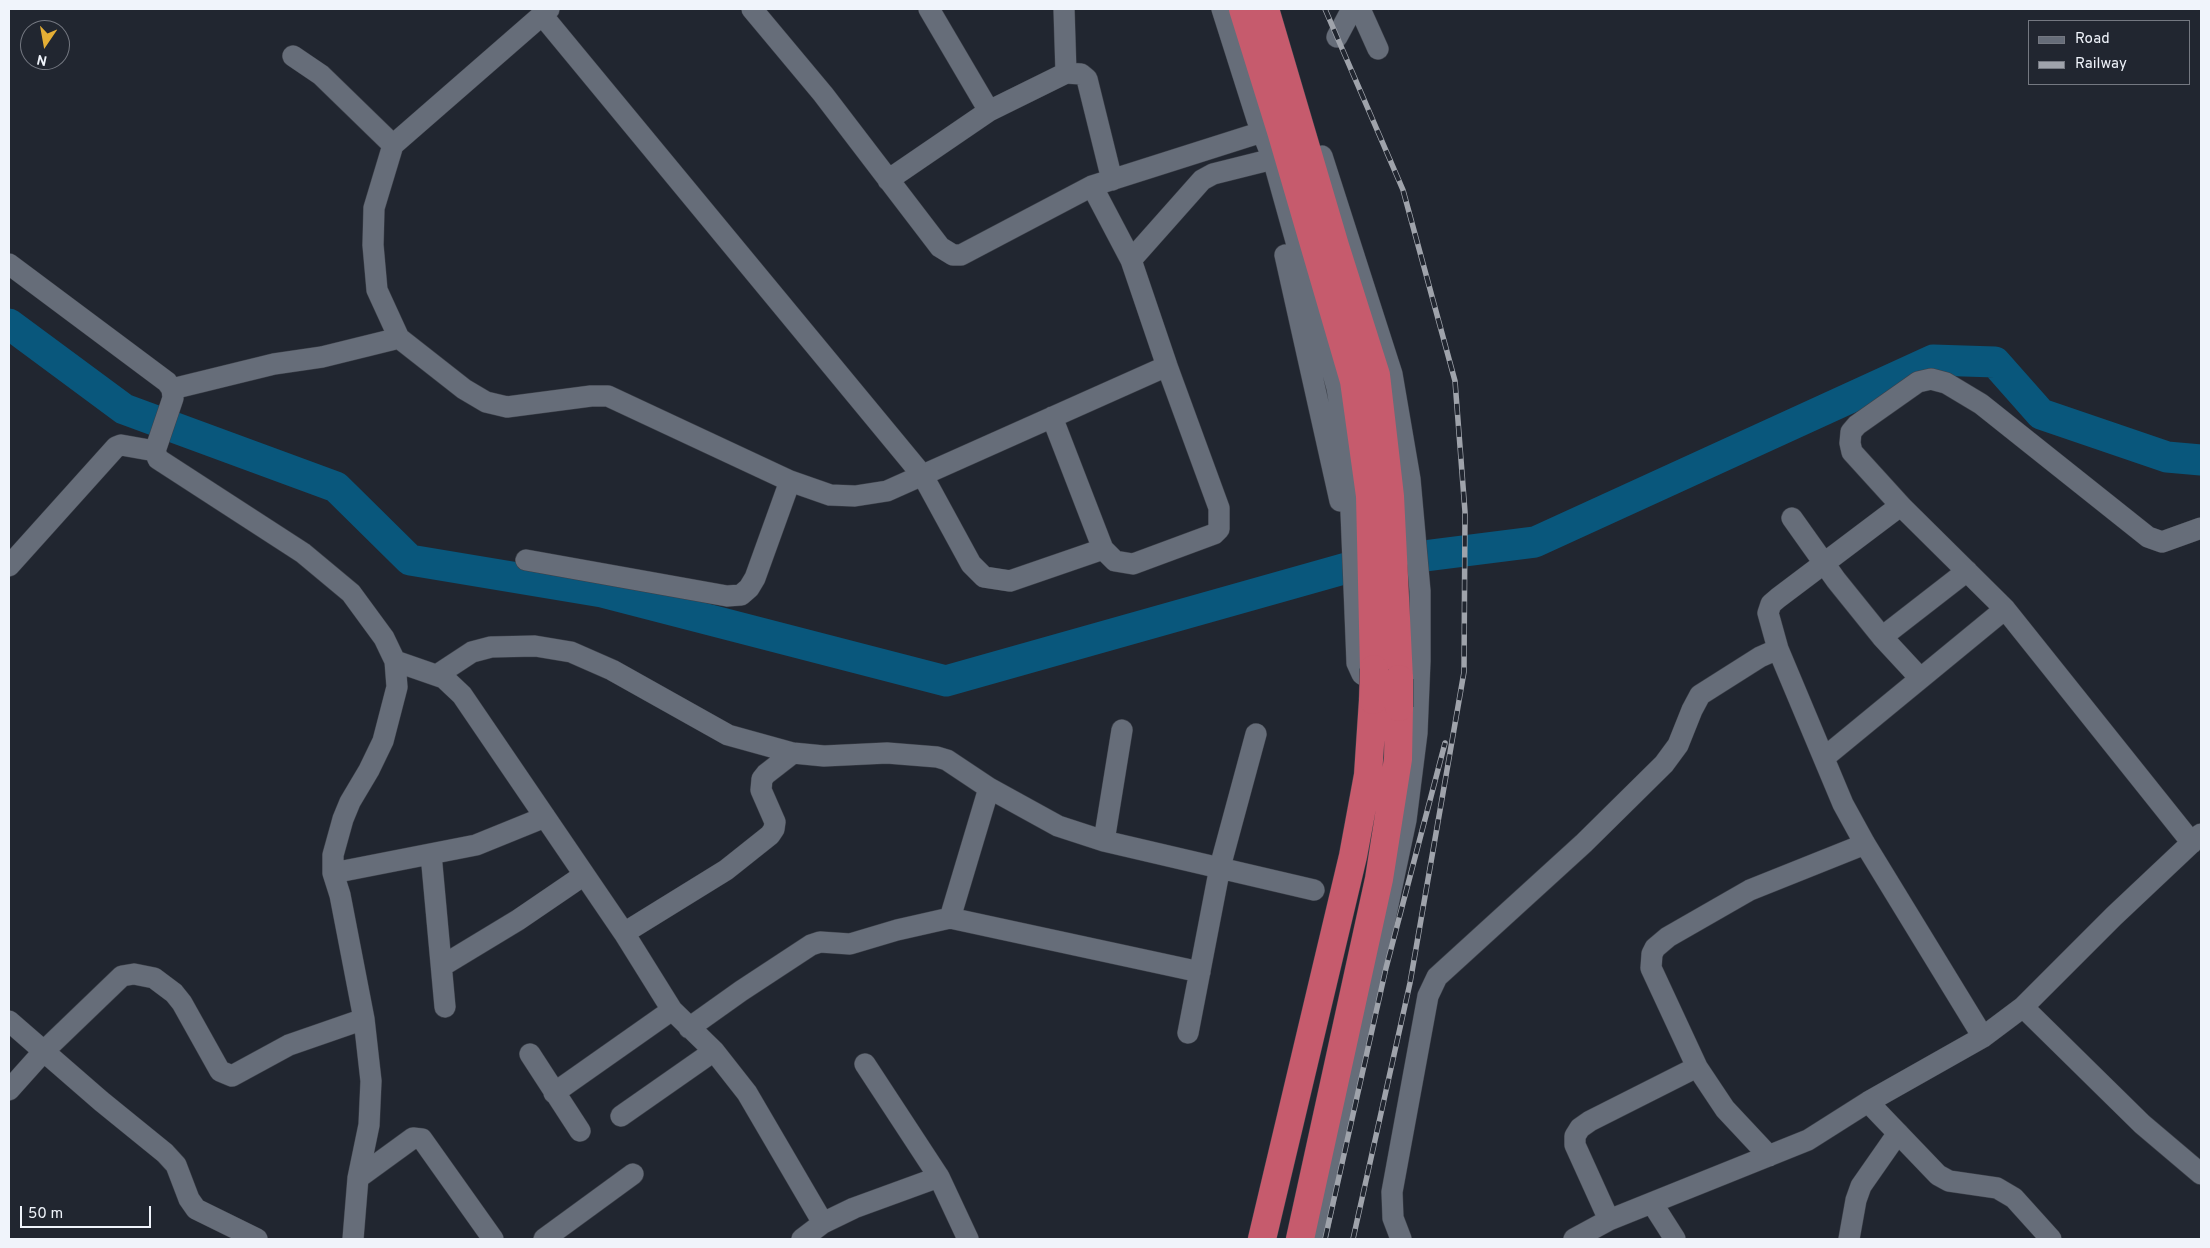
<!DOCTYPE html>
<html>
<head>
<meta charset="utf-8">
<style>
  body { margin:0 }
  #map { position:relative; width:2210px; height:1248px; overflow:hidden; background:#212630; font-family:Overpass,sans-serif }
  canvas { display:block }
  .frame { position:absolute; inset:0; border:10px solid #f0f4fb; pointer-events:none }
  .legend { position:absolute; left:2028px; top:20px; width:162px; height:65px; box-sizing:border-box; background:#212630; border:1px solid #747881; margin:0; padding:6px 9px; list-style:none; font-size:15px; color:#f0f4fb }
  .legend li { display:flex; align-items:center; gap:10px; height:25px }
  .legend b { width:25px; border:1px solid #747881 }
  .north { position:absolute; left:20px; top:20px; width:50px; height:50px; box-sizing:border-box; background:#212630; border:1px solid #747881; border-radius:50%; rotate:192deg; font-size:14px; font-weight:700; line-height:20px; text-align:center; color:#f0f4fb }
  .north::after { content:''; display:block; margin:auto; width:18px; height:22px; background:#e4ae35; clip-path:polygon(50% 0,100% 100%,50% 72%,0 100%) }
  .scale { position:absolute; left:20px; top:1206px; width:131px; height:22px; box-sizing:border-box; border:2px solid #f0f4fb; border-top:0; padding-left:6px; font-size:15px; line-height:18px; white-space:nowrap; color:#f0f4fb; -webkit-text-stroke:4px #212630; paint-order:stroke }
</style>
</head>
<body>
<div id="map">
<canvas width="2210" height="1248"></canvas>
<div class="frame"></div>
<ul class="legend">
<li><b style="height:6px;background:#666d79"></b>Road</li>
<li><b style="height:6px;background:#9fa3ab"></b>Railway</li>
</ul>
<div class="north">N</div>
<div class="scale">50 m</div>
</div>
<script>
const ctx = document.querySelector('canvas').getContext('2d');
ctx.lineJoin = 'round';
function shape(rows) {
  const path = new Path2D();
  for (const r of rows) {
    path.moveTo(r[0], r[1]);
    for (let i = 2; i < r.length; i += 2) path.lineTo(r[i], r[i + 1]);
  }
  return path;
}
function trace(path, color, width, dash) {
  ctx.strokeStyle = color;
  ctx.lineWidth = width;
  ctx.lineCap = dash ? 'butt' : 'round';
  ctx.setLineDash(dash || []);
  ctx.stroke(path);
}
const river = shape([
  [9,324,124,409,336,487,410,560,602,592,946,681,1361,564,1535,542,1933,360,1995,362,2041,414,2167,457,2201,460]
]);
const minor = shape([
  [549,9,393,145,374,208,373,245,377,290,399,338,464,389,486,402,507,407,591,396,608,396,790,481,830,495,855,496,887,491,1167,366],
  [752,9,823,94,940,247,953,255,961,255,1092,186,1262,132],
  [929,9,989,111,1066,73,1081,74,1087,79,1112,180],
  [1064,9,1066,73],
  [1222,9,1257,119,1273,159,1337,388,1349,462,1357,663,1362,674,1383,687],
  [1360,9,1378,49],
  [542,15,923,476,971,564,984,577,1010,581,1103,549],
  [1337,37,1352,9],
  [293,56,321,75,393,145],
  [888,180,989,111],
  [1285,255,1340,501],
  [1131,260,1202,180,1213,174,1273,159],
  [9,264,167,382,172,389,173,398,155,451,158,459,303,553,351,593,384,638,395,661,397,687,383,741,369,770,350,802,343,819,333,855,333,873,340,895,364,1019,371,1081,369,1125,358,1178,353,1239],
  [172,389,274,364,322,357,399,338],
  [1052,417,1103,549,1115,561,1133,564,1214,534,1219,529,1219,508,1167,366,1131,260,1092,186],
  [1900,506,1778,598,1771,604,1768,613,1778,649,1843,804,1865,844,1983,1037],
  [1792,518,1836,580,1882,637,1920,678],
  [526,560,727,596,741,595,749,588,755,578,790,481],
  [9,566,116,447,121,445,155,451],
  [1882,637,1967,571],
  [395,661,444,678,462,695,624,933,672,1010,714,1051,747,1093,823,1223],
  [437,675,472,652,491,647,535,646,571,652,612,670,728,735,793,753,824,756,887,753,937,757,947,760,989,788,1058,826,1104,841,1314,890],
  [1825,757,2005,609],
  [1104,841,1122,730],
  [2192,843,2005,609,1902,507,1852,452,1850,443,1851,432,1857,425,1918,382,1931,379,1946,383,1981,404,2148,537,2162,542,2201,528],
  [431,854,445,1007],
  [333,873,476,845,545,817],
  [950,918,989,788],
  [624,933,726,870,770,835,774,829,775,822,761,790,762,779,766,774,793,753],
  [442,966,518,920,584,875],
  [2023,1007,2142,1124,2201,1174],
  [9,1021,101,1101,165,1153,176,1165,189,1199,196,1209,257,1239],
  [689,1028,741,991,811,945,820,942,850,944,897,930,950,918,1200,972],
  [1188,1033,1220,867,1256,734],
  [530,1054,580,1131],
  [865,1064,939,1177,968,1239],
  [9,1090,43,1052,122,976,134,974,154,978,174,993,182,1003,220,1071,232,1076,289,1045,364,1019],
  [554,1093,672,1010],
  [1868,1102,1938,1175,1949,1181,1997,1188,2014,1198,2051,1239],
  [621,1116,714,1051],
  [1769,1156,1725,1109,1697,1067,1651,968,1652,954,1655,948,1668,937,1750,890,1865,844],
  [358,1178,413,1138,422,1139,493,1239],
  [1652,1203,1675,1239],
  [1609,1220,1575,1145,1575,1136,1580,1128,1590,1121,1697,1067],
  [544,1239,633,1174],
  [802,1239,823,1223,854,1208,939,1177],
  [1317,1239,1406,820,1417,733,1420,661,1420,591,1410,479,1392,374,1322,156],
  [1401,1239,1393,1218,1392,1192,1428,996,1437,977,1584,843,1664,764,1678,745,1692,710,1700,695,1760,657,1778,649],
  [1574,1239,1609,1220,1808,1140,1868,1102,1983,1037,2023,1007,2114,916,2201,834],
  [1849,1239,1856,1200,1861,1186,1898,1133]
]);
const highway = shape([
  [1243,9,1281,131,1354,381,1370,496,1374,669],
  [1265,9,1335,246,1376,375,1390,496,1399,679],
  [1262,1239,1353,856,1368,775,1373,700],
  [1300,1239,1379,879,1398,759,1399,707]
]);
const rail = shape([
  [1325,9,1403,190,1455,381,1465,512,1464,672,1410,983,1353,1239],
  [1325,1239,1386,968,1445,743]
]);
const highwayBridge = shape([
  [1373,700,1374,669],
  [1399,707,1399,679]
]);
trace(river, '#09577c', 31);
trace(minor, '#3d414a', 22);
trace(highway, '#3d414a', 29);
trace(minor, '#666d79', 21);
trace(highway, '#c65b6d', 28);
trace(rail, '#9fa3ab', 5.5);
trace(rail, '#212630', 4, [11]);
trace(highwayBridge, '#3d414a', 29, []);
trace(highwayBridge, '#c65b6d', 28);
</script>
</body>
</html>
